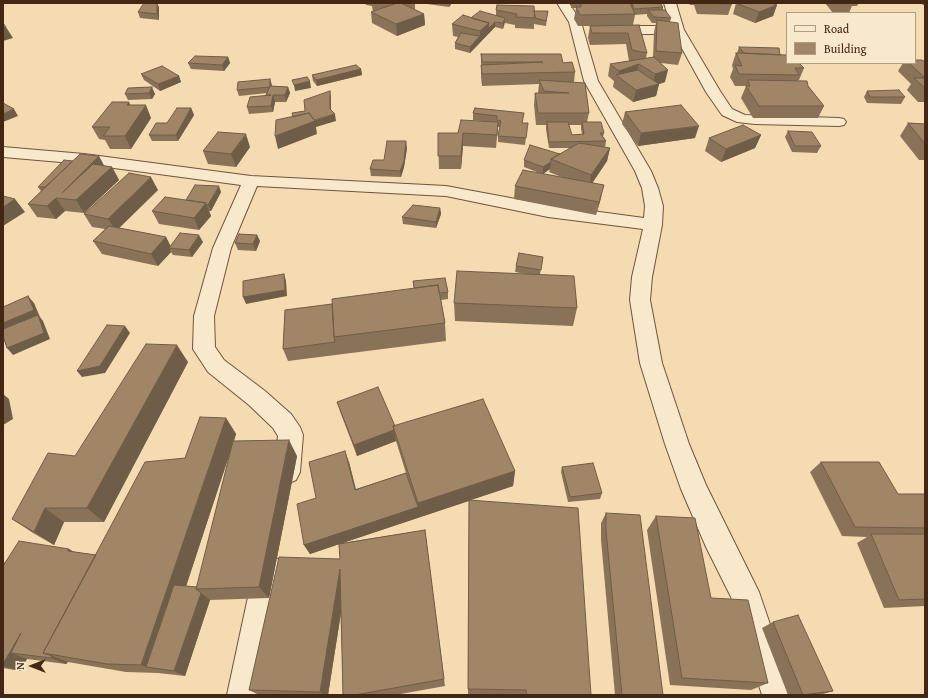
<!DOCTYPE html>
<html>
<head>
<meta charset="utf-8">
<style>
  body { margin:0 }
  #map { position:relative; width:928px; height:698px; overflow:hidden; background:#f5dbb1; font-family:"Gentium Book Plus",serif }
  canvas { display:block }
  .frame { position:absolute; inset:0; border:4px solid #432715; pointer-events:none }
  .legend { position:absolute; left:786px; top:12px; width:130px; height:52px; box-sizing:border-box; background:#f8e8cc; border:1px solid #b09b83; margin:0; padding:5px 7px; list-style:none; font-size:12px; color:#432715 }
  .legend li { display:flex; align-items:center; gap:8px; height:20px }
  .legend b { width:20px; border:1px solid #b09b83 }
  .north { position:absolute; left:12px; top:646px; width:40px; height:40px; -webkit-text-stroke:3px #f8e8cc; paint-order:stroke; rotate:270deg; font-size:11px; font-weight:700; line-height:16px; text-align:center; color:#432715 }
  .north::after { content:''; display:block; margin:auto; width:14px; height:18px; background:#432715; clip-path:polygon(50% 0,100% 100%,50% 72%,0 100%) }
</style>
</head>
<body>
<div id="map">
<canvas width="928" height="698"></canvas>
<div class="frame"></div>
<ul class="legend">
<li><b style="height:5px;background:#f8e8cc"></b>Road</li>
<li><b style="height:11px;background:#a08566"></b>Building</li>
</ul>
<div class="north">N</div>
</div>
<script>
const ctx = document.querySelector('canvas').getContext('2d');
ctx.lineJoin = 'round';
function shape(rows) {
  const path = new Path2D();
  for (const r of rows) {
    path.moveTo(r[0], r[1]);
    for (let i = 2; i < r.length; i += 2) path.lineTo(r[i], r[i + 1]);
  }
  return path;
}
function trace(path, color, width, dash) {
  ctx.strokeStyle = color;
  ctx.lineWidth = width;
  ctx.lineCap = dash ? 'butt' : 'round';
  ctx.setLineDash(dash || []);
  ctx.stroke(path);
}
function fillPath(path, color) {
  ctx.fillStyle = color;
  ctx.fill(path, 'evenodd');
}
const street = shape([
  [557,3,569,3,581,22,598,81,651,171,658,188,663,206,662,225,652,277,650,300,662,363,689,444,706,485,759,592,794,695,762,695,731,597,706,547,681,489,665,444,640,363,630,300,632,277,643,229,548,217,446,196,257,186,231,248,214,316,215,347,224,360,265,391,291,414,300,427,303,435,300,472,296,480,287,484,278,480,274,472,278,436,273,428,249,405,208,372,193,349,194,316,213,248,241,185,84,164,3,157,3,147,84,154,251,176,446,186,548,205,644,218,645,206,642,188,635,171,584,81,569,22,557,3],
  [664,3,676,3,684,30,720,91,732,109,745,115,839,118,844,119,846,122,844,125,839,126,755,124,737,122,722,115,706,92,674,34,611,34,607,33,605,30,607,27,611,26,671,26,664,3],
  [268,555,278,559,282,569,259,695,227,695,254,569,258,559,268,555]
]);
const wall = shape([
  [365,3,416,3,415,3,415,10,424,14,425,25,397,36,372,23,371,12,373,12,372,6,366,5],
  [420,3,452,3,449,7],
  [571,3,665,3,665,4,661,4,663,7,663,10,671,18,670,22,682,53,678,65,661,63,665,82,659,84,656,96,633,102,613,87,614,81,608,76,610,64,629,61,626,44,590,45,588,38,590,26,622,26,578,26,574,19,576,8,571,8],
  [647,14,647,16,652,23,656,23,654,32,653,57,646,59,647,53,633,25,635,15],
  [689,3,732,3,732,4,728,15,697,14,694,5,690,5],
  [736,3,777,5,773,16,755,23,733,14],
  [825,3,859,3,857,6,852,6,849,13,833,13],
  [920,3,925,3,925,6],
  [159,7,159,20,140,18,138,12],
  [496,10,534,11,548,11,546,26,534,24,534,29,515,28,515,25,505,23,503,29,495,27,470,53,455,49,455,43,458,37,453,36,452,24,471,18,496,16],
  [739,47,780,55,804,68,799,80,797,81,808,86,824,106,818,118,753,118,741,98,746,86,735,86,730,77,733,69,732,65,736,53,738,53,737,53],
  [481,54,563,63,575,72,574,82,589,113,587,122,604,133,603,137,606,141,605,148,610,148,607,161,592,183,601,198,596,215,514,199,515,186,542,174,524,167,524,160,560,154,570,148,549,148,546,129,546,125,536,125,534,105,535,93,538,93,539,84,482,86,481,77],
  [569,125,581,125,581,129,582,134,572,135],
  [550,169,549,172,564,178,543,174],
  [228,57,230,63,224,71,191,69,188,63],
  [925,62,925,102,918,102,907,90,911,84,898,71,903,63],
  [361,69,362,75,317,86,313,81,312,75],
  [141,74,179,76,181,82,160,91,144,80],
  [272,85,272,86,288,87,290,93,286,102,275,102,273,112,249,114,247,107,266,96,267,93,239,96,237,90],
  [128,88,155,94,152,99,128,100,125,94],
  [867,91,905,97,901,104,867,103,864,97],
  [131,105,151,118,131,149,110,149,105,140,99,139,92,127],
  [191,108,194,115,178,141,152,141,149,135,167,123],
  [475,108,522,123,527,130,525,145,498,142,498,136,500,127,498,127,496,148,463,146,461,169,439,169,438,133,458,133,482,121,473,120,473,113],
  [625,112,695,138,638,146,622,124],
  [908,123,925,124,925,160,919,160,900,136],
  [788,131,821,146,817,153,792,152,785,137],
  [761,135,755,148,721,162,705,151,709,138],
  [250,147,236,167,208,164,203,151],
  [407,148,404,167,401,177,371,176,370,169],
  [104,166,112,167,119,180,84,213,65,211,56,219,37,217,28,204,41,191,38,187],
  [158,190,119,228,166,237,171,247,203,242,192,257,173,255,171,252,158,266,102,254,93,241,105,229,92,227,84,214],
  [221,192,211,211,209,211,211,216,199,230,159,224,152,211,186,200],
  [440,208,441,214,436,228,403,224,402,217],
  [257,235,260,241,256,251,238,250,235,243],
  [542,263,540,274,577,308,573,326,455,321,454,303,526,274,515,272,516,266],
  [448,292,448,299,441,300,445,323,446,341,288,361,283,349,285,310],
  [188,362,104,522,64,522,54,545,33,533,12,519,75,456],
  [337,402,395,426,515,471,513,486,470,500,591,695,468,695,469,501,342,543,425,530,445,686,395,695,343,695,341,613,328,695,259,695,249,690,340,559,339,544,310,554,304,545,316,498,349,462,356,489,406,473,396,441,357,456,341,414],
  [226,418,236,434,234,441,297,456,269,598,210,600,185,676,158,673,126,672,68,662,66,664,27,659,20,671,3,668,3,561,5,563,69,549,74,552,96,555,185,458],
  [230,453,197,587,186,586],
  [821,462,898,494,925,494,925,606,884,608,857,543,867,537,842,536,810,472],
  [562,467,602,493,600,499,568,502,561,472],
  [606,513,663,695,615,695,601,540,601,523],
  [656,516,711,598,768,683,751,690,670,685,647,530],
  [773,622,833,691,820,695,788,695,762,628]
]);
const shadedWall = shape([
  [157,3,159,7,159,20,157,14],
  [449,3,452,3,449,7],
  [777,5,773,16,755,23,759,12],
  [424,14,425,25,397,36,396,24],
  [505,18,504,24,503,29,503,23],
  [495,22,495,27,470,53,470,47,480,36,480,31,489,23],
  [6,27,13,38,3,41,3,28],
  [228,57,230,63,224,71,222,65],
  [639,64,636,76,618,77,619,71],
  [361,69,362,75,317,86,316,80],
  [668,70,665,82,659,84,656,96,633,102,636,90,652,86,655,74],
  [179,76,181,82,160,91,158,84],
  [270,79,272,85,271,93,270,87],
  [310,81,311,88,295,91,294,85],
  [152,87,155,94,152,99,149,93],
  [288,87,290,93,286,102,285,95],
  [330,91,331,97,331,115,330,109],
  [273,95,275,102,273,112,271,106],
  [129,102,135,114,127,105],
  [146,105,151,118,131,149,125,136],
  [191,108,194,115,178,141,176,135],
  [14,109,18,116,3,122,3,114],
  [335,114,336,121,316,127,317,134,278,149,275,136,312,121],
  [699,126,695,138,638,146,641,133],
  [463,133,463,146,461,169,461,156],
  [246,134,250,147,236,167,231,154],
  [761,135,755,148,721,162,726,149],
  [406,141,407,148,404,167,401,177,400,171],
  [610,148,607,161,589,188,591,175],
  [99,156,106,169,112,167,119,180,84,213,76,200,62,193],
  [551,162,550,169,543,174,543,167],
  [151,177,158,190,116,231,108,219],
  [604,185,601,198,596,215,599,202],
  [219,186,221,192,211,211,208,205],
  [56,198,65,211,56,219,47,206],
  [15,199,25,212,3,226,3,207],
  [206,203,211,216,199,230,194,218],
  [440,208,441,214,436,228,436,222],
  [199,235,203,242,192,257,189,250],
  [257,235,260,241,256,251,253,244],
  [166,237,172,249,169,248,171,252,158,266,151,254],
  [284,274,286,281,287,296,246,304,243,297],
  [28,296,34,303,40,317,43,321,50,339,13,355,7,348,3,332,3,323],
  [125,326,130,333,105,373,82,377,77,371],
  [177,345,188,362,104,522,87,508],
  [3,394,9,399,13,419,3,425],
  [226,418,236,434,159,669,146,667,141,665],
  [394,430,396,441,357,456,354,445],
  [289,440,297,456,269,598,259,587],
  [345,451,349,462,358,500,355,490],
  [515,471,513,486,310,554,304,545,418,507,418,503],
  [45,508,64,522,54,545,34,532],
  [69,549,83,558,68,551],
  [340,569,346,581,328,695,323,695,320,692],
  [201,593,210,600,185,676,174,671],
  [21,633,11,653,27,659,20,671,3,666,3,664],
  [52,656,68,662,66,664,51,658]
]);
const building = shape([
  [144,3,157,3,157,14,138,12,144,3],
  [397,3,401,3,424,14,396,24,371,12,397,3],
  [581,3,630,3,635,14,580,15,576,7,581,7,581,3],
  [632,3,660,3,663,7,634,9,632,3],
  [700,3,732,3,732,4,701,3,700,3],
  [736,3,771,3,777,5,759,12,736,3],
  [497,5,534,6,535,18,516,17,517,14,496,10,497,5],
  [648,10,665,10,671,18,654,17,648,10],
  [480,11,505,18,503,23,495,22,488,29,489,23,471,18,472,17,480,11],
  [534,11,548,11,546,21,535,18,534,11],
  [463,15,489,23,480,31,452,24,463,15],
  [657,20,678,23,682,53,656,51,657,20],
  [3,23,6,27,3,28,3,23],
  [639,25,647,53,632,50,628,33,592,33,590,26,639,25],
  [461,33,480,36,470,47,455,43,461,33],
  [739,47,779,48,780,55,744,53,739,47],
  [736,53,787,55,787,63,799,63,804,68,795,68,799,75,739,74,735,65,742,66,736,53],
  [481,54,561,54,563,63,572,62,575,72,482,74,481,65,543,62,482,62,481,54],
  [195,56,228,57,222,65,188,63,195,56],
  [654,57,668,70,655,74,639,64,619,71,610,64,654,57],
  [915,60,922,60,925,62,925,78,909,63,915,63,915,60],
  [356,65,361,69,316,80,312,75,356,65],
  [162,66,179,76,158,84,141,74,162,66],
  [638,70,659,84,636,90,616,75,638,70],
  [307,77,310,81,294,85,292,80,307,77],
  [914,78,925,78,925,88,914,78],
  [270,79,270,87,237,90,238,82,270,79],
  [539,80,585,83,589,113,538,113,535,93,569,93,544,91,539,80],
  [748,80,807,81,808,86,824,106,759,106,746,86,750,86,748,80],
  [270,86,288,87,285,95,273,95,271,106,247,107,250,97,271,95,266,95,270,86],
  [152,87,149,93,125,94,128,88,152,87],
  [899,90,905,97,870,97,867,91,899,90],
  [330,91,330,109,335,114,314,120,309,113,293,117,292,113,305,111,304,100,330,91],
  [112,102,129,102,127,105,146,105,125,136,103,136,110,127,92,127,112,102],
  [3,103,14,109,3,114,3,103],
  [681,105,699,126,641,133,625,112,681,105],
  [177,108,191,108,176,135,149,135,156,123,167,123,177,108],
  [475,108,524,113,522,123,528,123,526,138,498,136,501,121,497,120,497,116,473,113,475,108],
  [309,113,315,121,275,136,276,120,309,113],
  [461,120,498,122,497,135,463,133,461,156,438,156,438,133,458,133,461,120],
  [547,122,568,122,572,135,584,134,582,122,601,122,604,133,600,133,606,141,549,142,547,122],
  [908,123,925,124,925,144,908,123],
  [743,125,761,135,726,149,709,138,743,125],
  [788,131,812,132,821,146,795,146,788,131],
  [218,132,246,134,231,154,203,151,218,132],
  [387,141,406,141,404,161,400,171,370,169,373,160,384,160,387,141],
  [579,143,610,148,591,175,551,159,579,143],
  [530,145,560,154,551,159,551,162,543,167,524,160,530,145],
  [80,154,99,156,62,193,93,164,112,167,76,200,56,198,47,206,28,204,80,154],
  [64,160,73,161,45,187,38,187,64,160],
  [523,170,604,185,599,202,515,186,523,170],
  [129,173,151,177,108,219,84,214,129,173],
  [195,185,219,186,208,205,206,205,206,203,186,200,195,185],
  [3,196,15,199,3,207,3,196],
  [165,197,206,203,194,218,152,211,165,197],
  [413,205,440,208,436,222,402,217,413,205],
  [109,226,166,237,151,254,93,241,109,226],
  [180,233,199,235,189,250,169,248,180,233],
  [239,234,257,235,253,244,235,243,239,234],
  [519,253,543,257,541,270,516,266,519,253],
  [457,271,574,276,577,308,454,303,457,271],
  [284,274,285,290,243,297,243,281,284,274],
  [445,278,448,292,439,293,438,285,414,288,413,281,445,278],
  [438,285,445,323,334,337,332,299,438,285],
  [28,296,34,310,3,323,3,307,28,296],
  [332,304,334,337,335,342,283,349,285,310,332,304],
  [38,315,44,333,7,348,3,336,3,329,38,315],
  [107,325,125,326,100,366,77,371,107,325],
  [146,344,177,345,87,508,45,508,34,532,12,519,48,453,75,456,146,344],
  [378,387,395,426,393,426,394,430,354,445,337,402,378,387],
  [483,399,515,471,418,503,393,426,483,399],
  [200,417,226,418,141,665,107,664,43,653,145,462,185,458,200,417],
  [289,440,259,587,196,589,233,441,289,440],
  [345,451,355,490,406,473,418,507,304,545,297,504,316,498,309,462,345,451],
  [821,462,879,462,898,494,925,494,925,528,855,527,821,462],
  [593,463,602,493,570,497,562,467,593,463],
  [469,500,578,508,591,695,527,695,526,690,468,689,469,500],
  [606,513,640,515,663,695,622,695,606,531,606,513],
  [656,516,695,518,711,598,748,600,768,683,682,678,656,516],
  [425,530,444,679,355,695,343,695,340,569,320,692,249,690,279,557,340,559,339,544,425,530],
  [871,534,925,534,925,599,899,600,871,534],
  [19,541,69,549,68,551,96,555,43,653,52,656,51,658,11,653,21,633,3,664,3,566,19,541],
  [174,585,197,587,196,589,201,593,174,671,146,667,174,585],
  [798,615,833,691,803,695,773,622,798,615]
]);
trace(street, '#70543c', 2);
fillPath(street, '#f8e8cc');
fillPath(wall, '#8a7258');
fillPath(shadedWall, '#705d47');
fillPath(building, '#a08566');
trace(building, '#705d47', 1);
</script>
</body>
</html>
